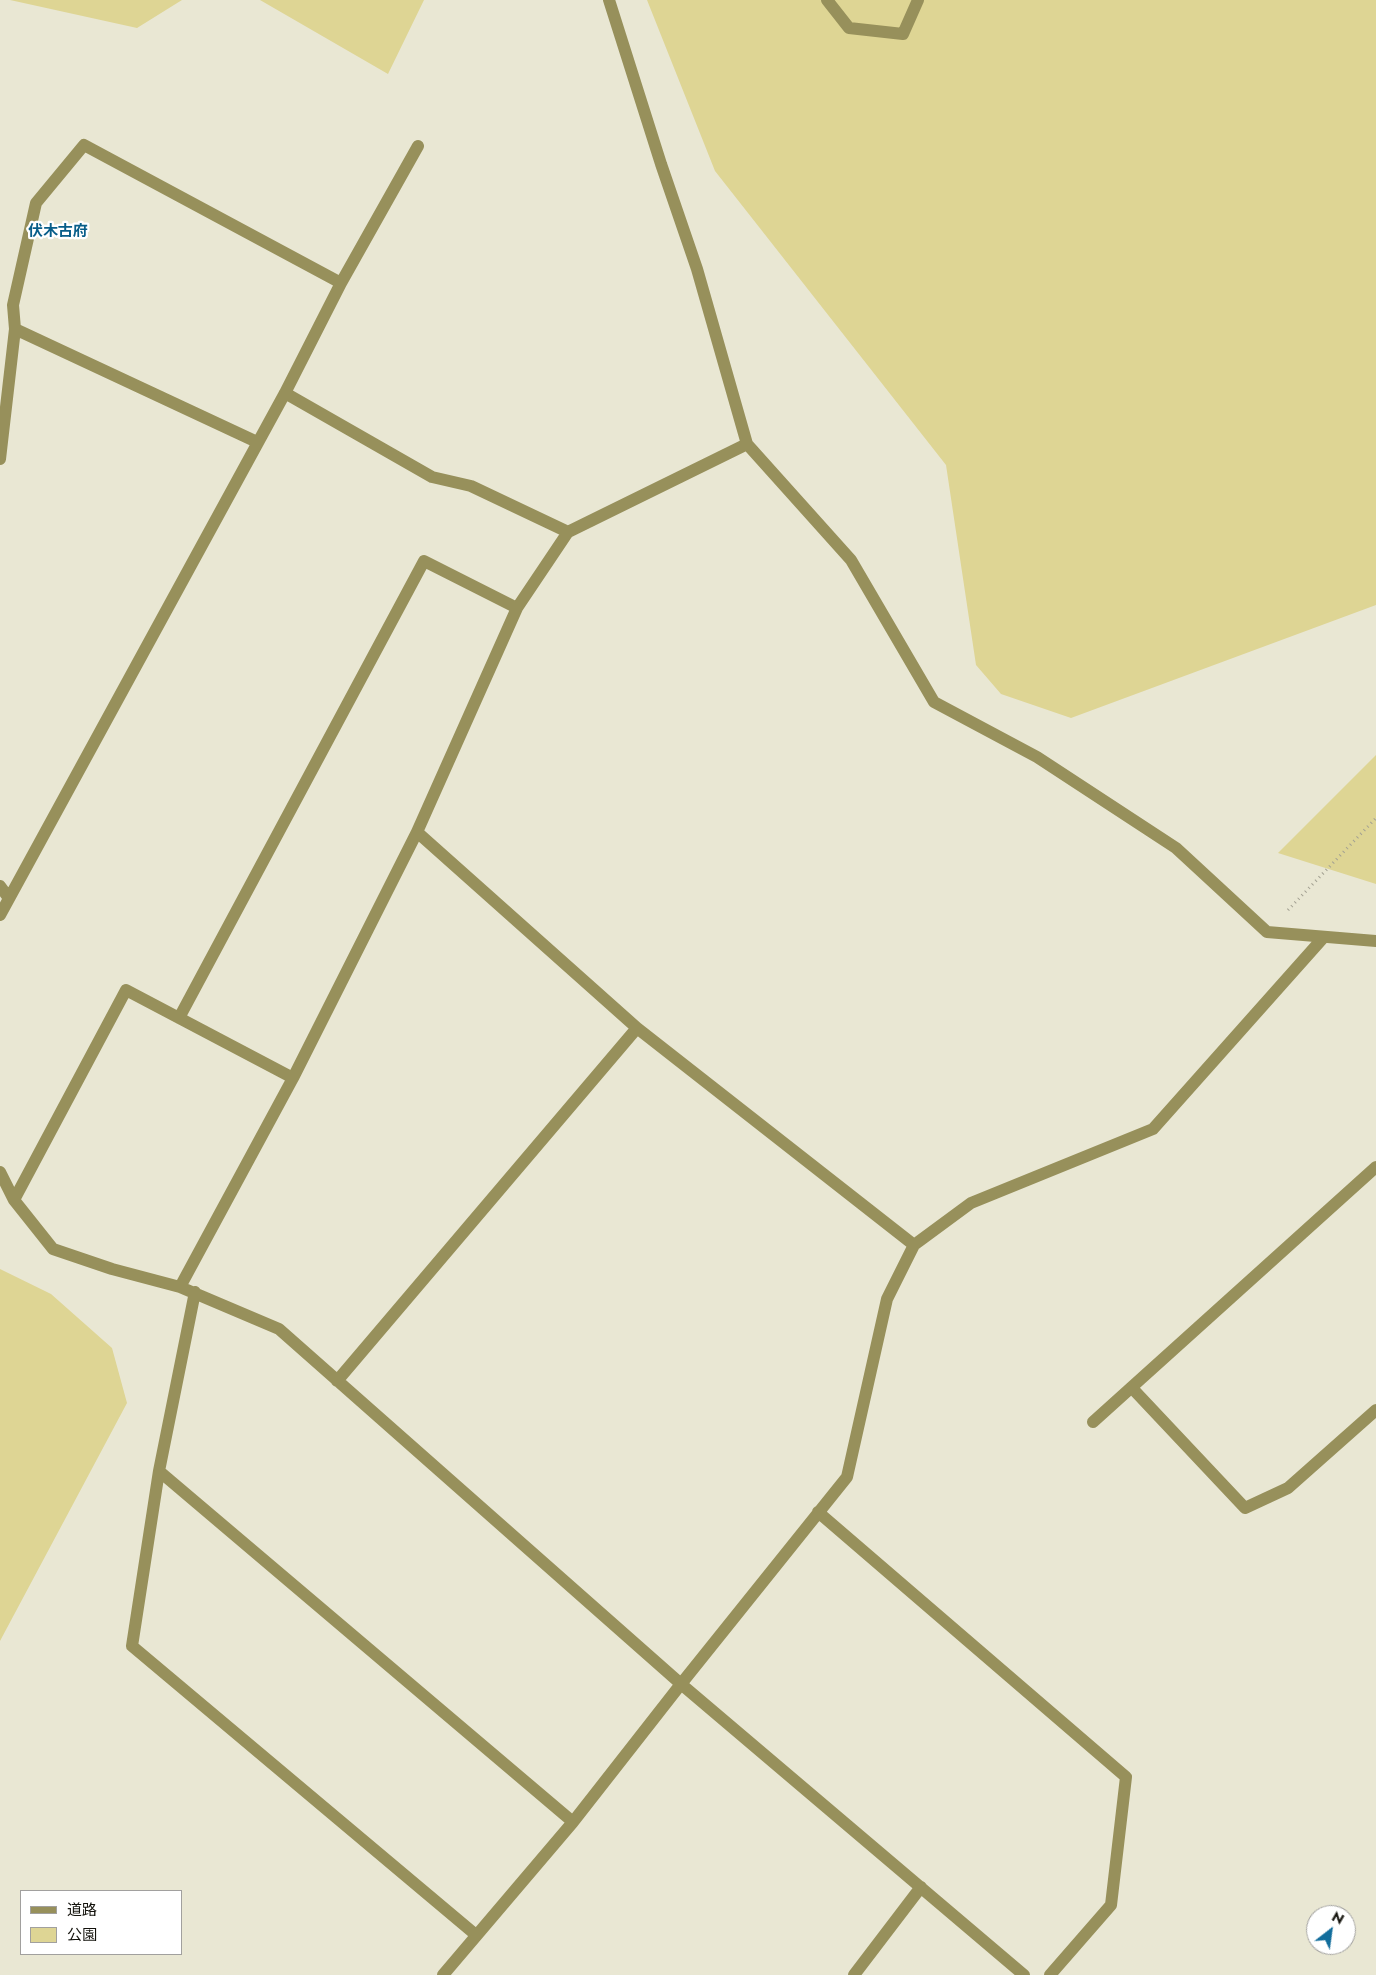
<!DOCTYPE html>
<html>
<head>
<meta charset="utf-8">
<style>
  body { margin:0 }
  #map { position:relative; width:1376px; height:1975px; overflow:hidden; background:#e9e7d3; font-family:Jost,"Noto Sans JP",sans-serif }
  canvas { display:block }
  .legend { position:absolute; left:20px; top:1890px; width:162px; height:65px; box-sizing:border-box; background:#fff; border:1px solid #a1a09e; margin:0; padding:6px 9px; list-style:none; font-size:15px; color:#13120c }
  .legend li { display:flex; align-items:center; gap:10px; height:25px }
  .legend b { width:25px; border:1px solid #a1a09e }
  .north { position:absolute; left:1306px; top:1905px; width:50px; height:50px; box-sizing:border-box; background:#fff; border:1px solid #a1a09e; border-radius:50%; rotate:30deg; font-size:14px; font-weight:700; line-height:20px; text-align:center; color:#13120c }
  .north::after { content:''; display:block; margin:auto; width:18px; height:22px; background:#126d9c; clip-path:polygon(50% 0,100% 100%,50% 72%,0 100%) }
</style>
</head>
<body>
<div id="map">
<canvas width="1376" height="1975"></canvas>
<ul class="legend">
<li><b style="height:6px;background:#97905b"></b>道路</li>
<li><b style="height:14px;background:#ded594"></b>公園</li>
</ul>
<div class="north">N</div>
</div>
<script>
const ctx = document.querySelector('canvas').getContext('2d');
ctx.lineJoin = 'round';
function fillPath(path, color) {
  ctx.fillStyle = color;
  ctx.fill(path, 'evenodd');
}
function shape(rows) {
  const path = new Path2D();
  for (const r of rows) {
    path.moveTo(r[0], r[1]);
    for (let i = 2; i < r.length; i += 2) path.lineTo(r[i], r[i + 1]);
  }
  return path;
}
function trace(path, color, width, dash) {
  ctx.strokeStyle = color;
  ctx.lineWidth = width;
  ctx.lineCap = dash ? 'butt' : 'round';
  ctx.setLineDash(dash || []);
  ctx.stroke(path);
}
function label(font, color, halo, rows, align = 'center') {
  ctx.font = font + ' Jost,"Noto Sans JP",sans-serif';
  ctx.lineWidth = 4.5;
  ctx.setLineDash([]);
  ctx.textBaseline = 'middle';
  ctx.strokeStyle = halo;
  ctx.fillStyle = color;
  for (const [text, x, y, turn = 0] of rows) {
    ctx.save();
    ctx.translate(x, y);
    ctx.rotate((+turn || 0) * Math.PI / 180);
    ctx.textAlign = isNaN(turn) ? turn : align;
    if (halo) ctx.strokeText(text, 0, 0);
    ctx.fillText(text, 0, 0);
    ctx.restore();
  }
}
const green = shape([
  [10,0,182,0,137,28],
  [260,0,424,0,388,74],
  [647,0,1376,0,1376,605,1071,718,1001,694,976,665,946,465,715,171],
  [1376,755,1376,884,1278,853],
  [0,1269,51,1294,112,1348,127,1403,0,1641]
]);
const path = shape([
  [1288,910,1376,818]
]);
const minor = shape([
  [609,0,661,164,697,269,747,444,851,560,934,702,1037,757,1176,848,1267,932,1376,941],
  [827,0,849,28,903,34,918,0],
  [15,329,257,442],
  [285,393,432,477,471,486,568,532],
  [0,459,15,329,13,305,36,203,84,145,341,283],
  [417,832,637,1028,914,1245],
  [0,886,8,897],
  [0,915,285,393,341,283,418,146],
  [179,1018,424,561,517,608],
  [0,1172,14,1200,53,1249,112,1269,180,1287,279,1329,681,1684,1024,1975],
  [14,1200,126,990,293,1078],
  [180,1287,293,1078,417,832,517,608,568,532,747,444],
  [195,1292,159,1471,132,1646,476,1935],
  [337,1381,637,1028],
  [1132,1388,1245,1508,1288,1488,1376,1410],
  [1093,1422,1376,1167],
  [159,1471,573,1822],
  [818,1512,1126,1777,1111,1905,1050,1975],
  [443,1975,573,1822,681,1684,847,1477,887,1299,914,1245,971,1203,1153,1129,1323,938],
  [854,1975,921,1887]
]);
const neighbourhoodNames = [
  ["伏木古府",58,232]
];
fillPath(green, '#ded594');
trace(path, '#a3a192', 3, [1, 4]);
trace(minor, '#97905b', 12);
label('bold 15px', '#085e89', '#fff', neighbourhoodNames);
</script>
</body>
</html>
